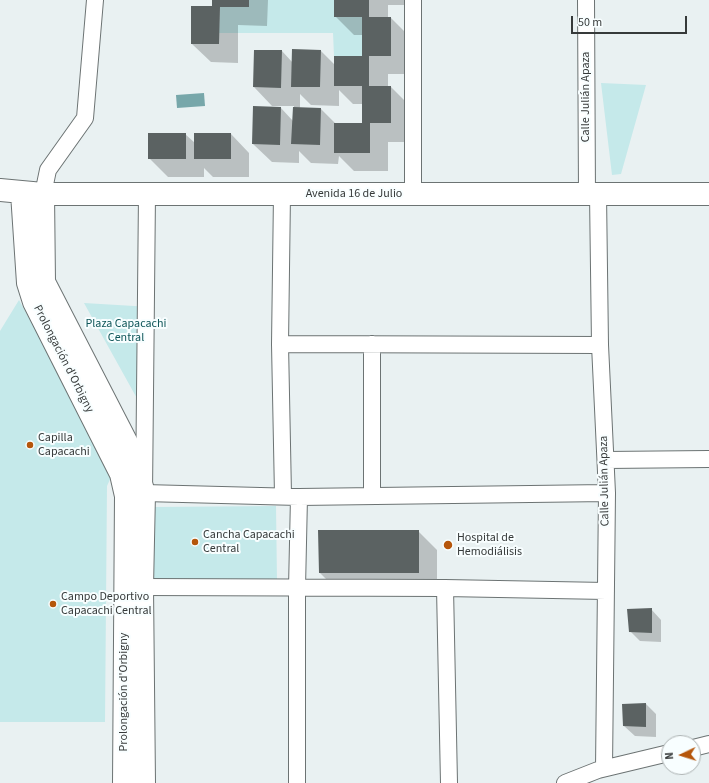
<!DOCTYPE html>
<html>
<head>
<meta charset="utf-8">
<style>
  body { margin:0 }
  #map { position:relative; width:709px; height:783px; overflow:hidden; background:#e9f1f2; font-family:"Source Sans 3",sans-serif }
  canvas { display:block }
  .north { position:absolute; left:661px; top:735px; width:40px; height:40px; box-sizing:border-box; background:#f8feff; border:1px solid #aab0b0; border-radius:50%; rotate:266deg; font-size:11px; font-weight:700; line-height:16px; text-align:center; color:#363a3a }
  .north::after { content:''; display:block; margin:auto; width:14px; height:18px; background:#b5560b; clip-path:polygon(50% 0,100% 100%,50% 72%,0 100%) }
  .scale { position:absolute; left:571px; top:16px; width:116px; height:18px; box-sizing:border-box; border:2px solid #363a3a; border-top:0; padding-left:5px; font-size:12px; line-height:14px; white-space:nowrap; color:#363a3a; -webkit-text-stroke:3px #f8feff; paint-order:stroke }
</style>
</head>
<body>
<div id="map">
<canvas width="709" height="783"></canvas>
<div class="north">N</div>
<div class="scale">50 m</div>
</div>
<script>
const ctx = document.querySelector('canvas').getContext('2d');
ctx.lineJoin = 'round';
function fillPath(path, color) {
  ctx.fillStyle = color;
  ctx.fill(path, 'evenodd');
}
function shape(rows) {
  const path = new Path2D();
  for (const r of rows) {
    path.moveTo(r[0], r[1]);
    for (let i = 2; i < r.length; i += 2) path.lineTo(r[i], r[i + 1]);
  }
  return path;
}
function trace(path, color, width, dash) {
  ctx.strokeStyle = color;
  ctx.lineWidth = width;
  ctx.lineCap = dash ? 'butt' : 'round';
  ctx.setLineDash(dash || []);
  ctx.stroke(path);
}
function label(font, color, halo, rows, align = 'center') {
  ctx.font = font + ' "Source Sans 3",sans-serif';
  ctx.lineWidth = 4;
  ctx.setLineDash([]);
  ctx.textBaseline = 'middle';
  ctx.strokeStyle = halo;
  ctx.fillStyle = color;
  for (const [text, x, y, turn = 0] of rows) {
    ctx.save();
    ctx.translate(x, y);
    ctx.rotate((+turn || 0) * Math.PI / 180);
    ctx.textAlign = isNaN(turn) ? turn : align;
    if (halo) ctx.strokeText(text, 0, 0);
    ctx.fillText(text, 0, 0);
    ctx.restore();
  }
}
const green = shape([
  [249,0,334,0,334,17,362,17,362,56,334,56,333,33,219,33,220,7,249,7],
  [601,83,646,85,621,174,612,175],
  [19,300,87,424,112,475,107,486,105,722,0,722,0,331],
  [84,303,151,307,149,420],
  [276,506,277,581,154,581,154,507]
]);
const water = shape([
  [204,93,205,106,177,108,176,95]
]);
const shadow = shape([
  [213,0,268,0,267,26,238,25,238,63,211,62,192,44,213,8],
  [335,0,409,0,409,5,388,5,388,18,391,18,410,37,409,74,388,74,388,87,391,87,410,106,409,142,388,142,388,171,354,171,339,156,338,164,311,163,299,151,299,163,272,162,253,144,254,108,281,108,293,121,294,106,272,106,254,87,282,51,293,63,321,51,335,65,363,57,363,35,354,35,335,16],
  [339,90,353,104,363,104,363,124,336,124,321,109,300,108,300,94,311,105,339,106],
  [185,134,195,143,231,134,249,153,249,177,213,177,204,168,204,177,168,177,149,158],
  [418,531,437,550,437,591,338,591,320,573],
  [651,609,661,620,661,642,640,641,630,631],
  [646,704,656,714,656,737,635,736,624,726]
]);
const building = shape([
  [212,0,249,0,249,7,220,7,219,44,191,44,191,6,212,6],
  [334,0,369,0,369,17,391,17,391,56,369,56,369,86,391,86,391,123,370,123,370,153,334,153,334,123,362,123,362,86,334,86,334,56,362,56,362,17,334,17],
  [292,49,321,50,320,87,291,87],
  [254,50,282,50,281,88,253,87],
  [253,106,281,107,280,145,252,144],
  [293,107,321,108,320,145,291,144],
  [148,133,186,133,186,159,148,159],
  [194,133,231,133,231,159,194,159],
  [318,530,419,530,419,573,319,573],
  [652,608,652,633,629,632,627,609],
  [646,703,646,727,623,726,622,704]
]);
const street = shape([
  [413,0,413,194],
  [586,0,587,194],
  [43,194,48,170,85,118,95,0],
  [147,194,144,493,299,497,607,493],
  [282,194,280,344,283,495],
  [598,194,600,345,607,493,604,768],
  [280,344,600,345],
  [372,344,372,496],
  [606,460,709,459],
  [142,587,445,588,606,591],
  [445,588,449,783],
  [693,748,709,744],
  [297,783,297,588,299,497],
  [565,783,598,770,669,753]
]);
const secondary = shape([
  [0,190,43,194,709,194],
  [22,193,28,283,34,302,121,474,126,496,124,783],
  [43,194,44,282,129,447,144,493,142,587,144,783]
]);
const markers = [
  [30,445,4,"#b5560b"],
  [195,542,4,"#b5560b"],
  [448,545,5,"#b5560b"],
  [53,604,4,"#b5560b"]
];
const streetNames = [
  ["Calle Julián Apaza",586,97,-90],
  ["Avenida 16 de Julio",354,194],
  ["Prolongación d'Orbigny",63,359,63],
  ["Calle Julián Apaza",605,481,-91],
  ["Prolongación d'Orbigny",124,692,-90]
];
const parkNames = [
  ["Plaza Capacachi",126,324],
  ["Central",126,338]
];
const poiNames = [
  ["Capilla",38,438],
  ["Capacachi",38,452],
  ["Cancha Capacachi",203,535],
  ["Central",203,549],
  ["Hospital de",457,538],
  ["Hemodiálisis",457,552],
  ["Campo Deportivo",61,597],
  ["Capacachi Central",61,611]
];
fillPath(green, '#c5e9ea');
fillPath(water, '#77a7aa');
fillPath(shadow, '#0003');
fillPath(building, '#5b6262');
trace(street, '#6c7373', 18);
trace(secondary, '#6c7373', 24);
trace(street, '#fff', 16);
trace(secondary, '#fff', 22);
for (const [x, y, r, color] of markers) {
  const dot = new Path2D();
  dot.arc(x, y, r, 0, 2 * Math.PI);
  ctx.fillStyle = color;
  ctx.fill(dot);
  trace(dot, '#f8feff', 1.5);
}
label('12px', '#363a3a', '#f8feff', streetNames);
label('12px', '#0f5659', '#f8feff', parkNames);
label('12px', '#363a3a', '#f8feff', poiNames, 'left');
</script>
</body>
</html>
